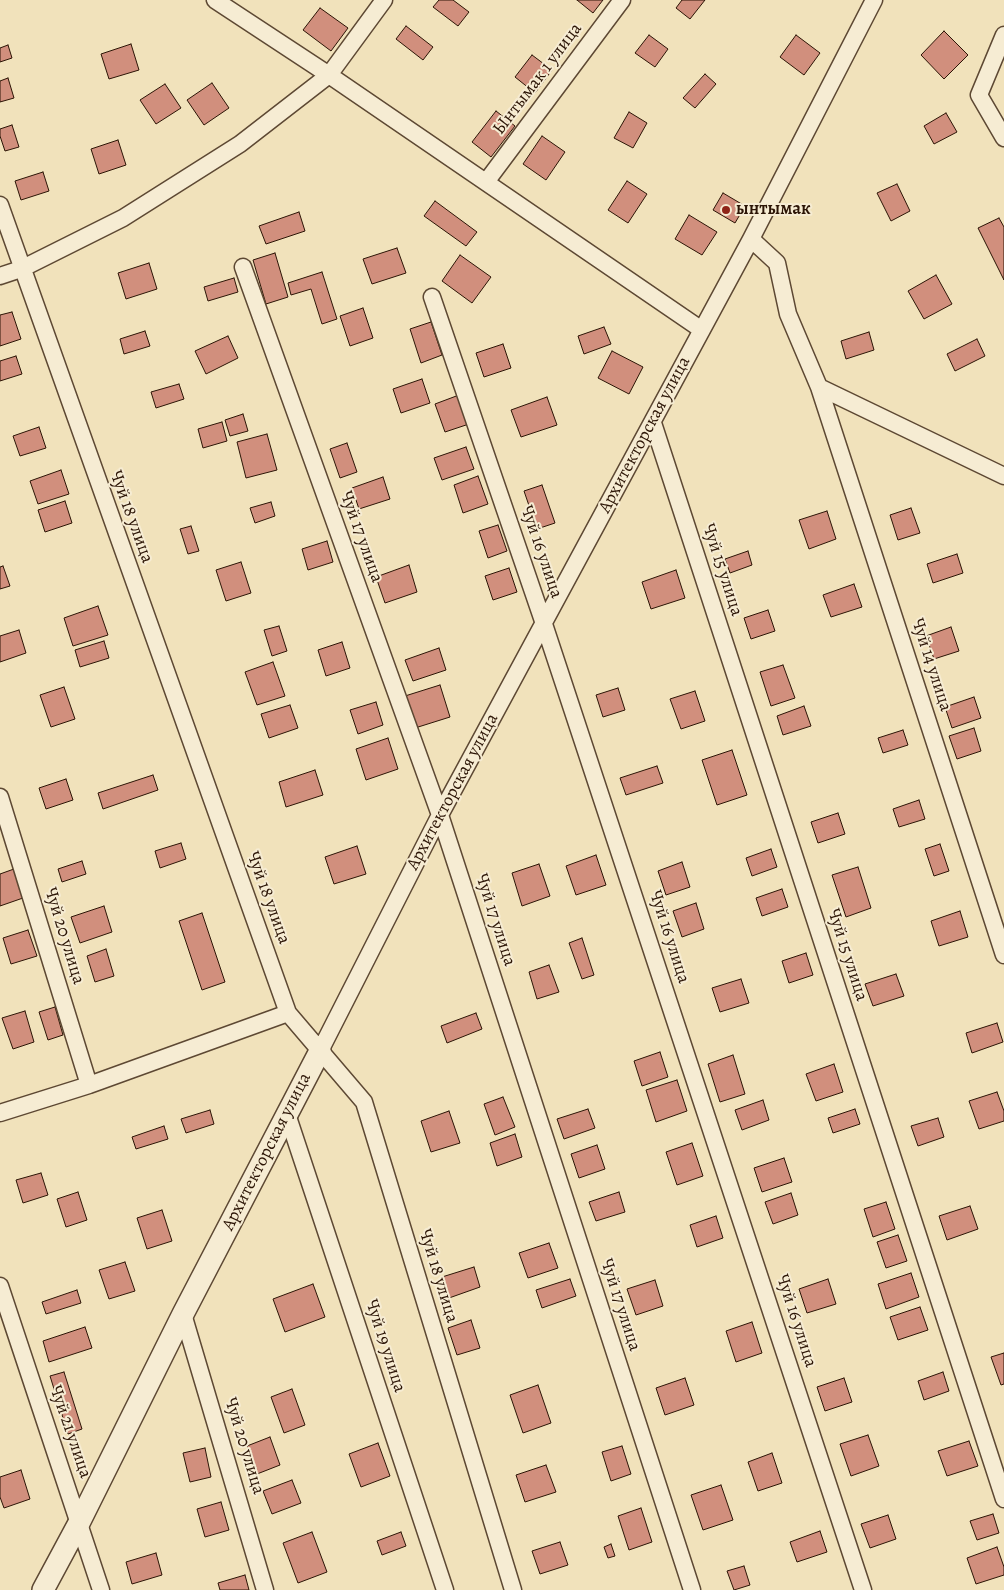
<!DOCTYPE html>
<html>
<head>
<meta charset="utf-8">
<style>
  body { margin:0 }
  canvas { display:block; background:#f1e2bb }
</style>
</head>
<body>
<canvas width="1004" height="1590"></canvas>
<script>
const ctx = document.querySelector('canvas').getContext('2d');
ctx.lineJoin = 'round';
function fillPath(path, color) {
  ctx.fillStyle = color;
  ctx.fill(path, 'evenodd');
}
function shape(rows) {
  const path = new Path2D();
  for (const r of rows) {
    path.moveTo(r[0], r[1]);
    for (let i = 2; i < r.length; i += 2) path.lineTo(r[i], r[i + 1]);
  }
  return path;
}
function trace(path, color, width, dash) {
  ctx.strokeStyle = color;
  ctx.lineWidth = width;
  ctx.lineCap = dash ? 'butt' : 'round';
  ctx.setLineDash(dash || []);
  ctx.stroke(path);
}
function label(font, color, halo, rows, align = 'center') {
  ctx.font = font + ' Alegreya,serif';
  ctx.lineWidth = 4;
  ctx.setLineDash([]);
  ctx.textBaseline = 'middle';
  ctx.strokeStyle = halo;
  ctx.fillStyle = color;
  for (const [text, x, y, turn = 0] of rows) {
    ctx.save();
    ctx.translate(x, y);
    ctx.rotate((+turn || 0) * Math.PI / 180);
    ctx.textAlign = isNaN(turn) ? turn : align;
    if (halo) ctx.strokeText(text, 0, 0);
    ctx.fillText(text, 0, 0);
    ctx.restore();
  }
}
const building = shape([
  [439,0,453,0,469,12,458,26,433,7,439,0],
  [577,0,603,0,593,13,577,0],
  [682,0,705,0,690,19,676,8,682,0],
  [320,8,348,28,331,51,303,30,320,8],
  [406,26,433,47,423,60,396,39,406,26],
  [944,31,968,55,944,79,921,55,944,31],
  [649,35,668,49,655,67,635,53,649,35],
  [796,35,820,53,804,75,780,57,796,35],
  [131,44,139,70,109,79,101,54,131,44],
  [8,45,12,58,0,62,0,48,8,45],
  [532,55,552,70,535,93,515,77,532,55],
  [705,74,716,84,695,108,683,98,705,74],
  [8,78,14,98,0,102,0,81,8,78],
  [212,83,229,108,204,125,187,100,212,83],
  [165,84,181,108,156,124,140,100,165,84],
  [496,111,515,126,491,157,472,142,496,111],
  [629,112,647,123,633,148,614,138,629,112],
  [946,113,957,132,934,144,924,126,946,113],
  [12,125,19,147,5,151,0,136,0,129,12,125],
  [542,136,565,152,546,180,523,164,542,136],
  [118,140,126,165,99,174,91,149,118,140],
  [43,172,49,191,21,200,15,181,43,172],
  [627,181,647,194,628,223,608,210,627,181],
  [897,184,910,211,891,221,877,193,897,184],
  [723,193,745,206,735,223,713,210,723,193],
  [435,201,477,232,466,246,424,216,435,201],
  [299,212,305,231,266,244,259,226,299,212],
  [689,215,717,232,702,255,675,239,689,215],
  [999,218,1004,227,1004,280,978,228,999,218],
  [397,248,406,273,372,284,363,259,397,248],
  [275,253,288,297,266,304,253,260,275,253],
  [460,255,491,277,472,303,442,281,460,255],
  [149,263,157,289,126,299,118,273,149,263],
  [322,272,337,319,322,324,311,289,291,295,288,283,322,272],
  [936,275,952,304,924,319,908,291,936,275],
  [234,278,238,292,208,301,204,287,234,278],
  [363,308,373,338,350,346,340,316,363,308],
  [12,312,21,339,0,346,0,315,12,312],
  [431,322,442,355,421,363,410,329,431,322],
  [604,327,611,344,584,354,578,336,604,327],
  [145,331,150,346,124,354,120,339,145,331],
  [869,332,874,350,846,359,841,341,869,332],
  [228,336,238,358,206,374,195,351,228,336],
  [977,339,985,356,955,371,947,354,977,339],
  [503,344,511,368,484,377,476,353,503,344],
  [612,351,643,367,629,394,598,378,612,351],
  [16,356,22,374,0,381,0,361,16,356],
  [422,379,430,403,401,413,393,389,422,379],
  [179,384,184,399,156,408,151,392,179,384],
  [459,395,469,424,445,432,435,404,459,395],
  [547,397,557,425,521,437,511,410,547,397],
  [243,414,248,431,230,436,225,420,243,414],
  [222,422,227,441,203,448,198,429,222,422],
  [39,427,46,448,20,456,13,436,39,427],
  [267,434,277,470,246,478,237,442,267,434],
  [347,443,357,472,340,478,330,449,347,443],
  [466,447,474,469,442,480,434,458,466,447],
  [61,470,69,494,38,504,30,481,61,470],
  [478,476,488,504,463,513,454,485,478,476],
  [383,477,390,499,359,509,352,488,383,477],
  [542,485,555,523,537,529,524,491,542,485],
  [65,501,72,523,45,532,38,510,65,501],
  [271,502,275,516,255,523,250,508,271,502],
  [911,508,920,533,898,540,890,515,911,508],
  [827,511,836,539,809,549,799,520,827,511],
  [498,525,507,551,488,558,479,531,498,525],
  [191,526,199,551,188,554,180,529,191,526],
  [327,541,333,562,308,570,302,549,327,541],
  [748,551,752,565,730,573,725,559,748,551],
  [957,554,963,573,933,583,927,564,957,554],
  [241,562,251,593,226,601,216,570,241,562],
  [409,565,417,592,385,603,376,577,409,565],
  [3,566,10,586,0,589,0,567,3,566],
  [509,568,517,592,493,600,485,576,509,568],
  [676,570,685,598,651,609,642,582,676,570],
  [854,584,862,607,831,617,823,595,854,584],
  [98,606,108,635,73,646,64,618,98,606],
  [768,610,775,631,751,639,744,618,768,610],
  [279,626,287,651,272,656,264,630,279,626],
  [951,627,959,651,934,659,926,636,951,627],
  [19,630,26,653,0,662,0,636,19,630],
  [104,641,109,658,80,667,75,650,104,641],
  [342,642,350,668,326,676,318,650,342,642],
  [439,648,446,670,413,681,405,660,439,648],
  [273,662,285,696,257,705,245,672,273,662],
  [783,665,795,698,771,706,760,672,783,665],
  [440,685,450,717,415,728,405,696,440,685],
  [64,687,75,719,51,727,40,695,64,687],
  [618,688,625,710,603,717,596,695,618,688],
  [695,691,705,721,681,729,670,699,695,691],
  [974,697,981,718,952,728,945,707,974,697],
  [376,702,383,725,358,734,350,710,376,702],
  [290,705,298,728,269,738,261,714,290,705],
  [804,706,811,726,783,735,777,716,804,706],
  [974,728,981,751,957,759,949,736,974,728],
  [903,730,908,745,883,753,878,738,903,730],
  [388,738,398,769,366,780,356,749,388,738],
  [732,750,747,795,717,805,702,760,732,750],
  [657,766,663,783,626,795,620,778,657,766],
  [315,770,323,795,286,807,279,782,315,770],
  [153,775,158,790,103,809,98,793,153,775],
  [66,779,73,800,46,809,39,788,66,779],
  [919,800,925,819,899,827,893,809,919,800],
  [838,813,845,834,818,843,811,822,838,813],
  [181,843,186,859,160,868,155,851,181,843],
  [940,844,949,871,934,876,925,849,940,844],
  [357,846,366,874,334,884,325,857,357,846],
  [771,849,777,867,752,876,746,858,771,849],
  [596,855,606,885,576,895,566,866,596,855],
  [82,861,86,874,62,882,58,869,82,861],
  [682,862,690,887,666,895,658,871,682,862],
  [539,864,550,896,522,906,512,873,539,864],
  [858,867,871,908,846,917,832,875,858,867],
  [14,869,23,898,0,906,0,874,14,869],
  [782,889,788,907,762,916,756,898,782,889],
  [696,903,704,929,682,937,673,911,696,903],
  [104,906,112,932,80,943,71,917,104,906],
  [960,911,968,937,939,946,931,921,960,911],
  [202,913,225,982,202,990,179,921,202,913],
  [28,930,37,956,11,964,3,938,28,930],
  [582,938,594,975,582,979,569,943,582,938],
  [106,949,114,976,95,982,87,956,106,949],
  [806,953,813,975,789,983,782,961,806,953],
  [549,965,559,992,537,999,529,972,549,965],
  [896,974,904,996,873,1006,865,984,896,974],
  [741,979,749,1003,720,1012,712,988,741,979],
  [55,1007,63,1035,48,1040,39,1012,55,1007],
  [25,1011,34,1042,13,1049,2,1018,25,1011],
  [476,1013,482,1029,447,1043,441,1026,476,1013],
  [997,1023,1003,1042,972,1053,966,1033,997,1023],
  [660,1052,668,1077,642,1086,634,1061,660,1052],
  [733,1055,745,1094,720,1102,708,1064,733,1055],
  [834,1064,843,1092,816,1101,806,1074,834,1064],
  [677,1080,687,1111,656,1122,646,1090,677,1080],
  [997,1092,1004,1111,1004,1121,979,1129,969,1101,997,1092],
  [503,1097,515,1127,495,1135,484,1104,503,1097],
  [763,1100,769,1120,742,1130,735,1110,763,1100],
  [588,1109,595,1128,564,1139,557,1119,588,1109],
  [855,1109,860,1124,833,1133,828,1118,855,1109],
  [210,1110,214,1124,186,1133,181,1119,210,1110],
  [449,1111,460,1143,431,1152,421,1121,449,1111],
  [938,1118,944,1137,918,1146,911,1126,938,1118],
  [164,1126,168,1139,136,1149,132,1137,164,1126],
  [515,1134,522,1157,497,1166,490,1143,515,1134],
  [692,1143,703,1176,677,1185,666,1152,692,1143],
  [597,1145,605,1169,579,1178,571,1154,597,1145],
  [784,1158,792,1182,762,1192,754,1168,784,1158],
  [41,1173,48,1195,23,1203,16,1180,41,1173],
  [78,1192,87,1220,66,1227,57,1199,78,1192],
  [619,1192,625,1212,596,1221,589,1202,619,1192],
  [791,1193,798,1215,773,1224,765,1202,791,1193],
  [886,1202,895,1229,873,1237,864,1209,886,1202],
  [970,1206,978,1229,947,1240,939,1216,970,1206],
  [162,1210,172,1241,147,1249,137,1218,162,1210],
  [716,1216,723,1238,697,1247,690,1225,716,1216],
  [898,1235,907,1261,886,1268,877,1242,898,1235],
  [549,1243,558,1268,528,1278,519,1253,549,1243],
  [125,1262,135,1291,109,1299,99,1270,125,1262],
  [474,1267,480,1287,449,1298,442,1277,474,1267],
  [911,1273,919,1297,886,1309,878,1284,911,1273],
  [570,1279,576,1296,542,1308,536,1290,570,1279],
  [828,1279,836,1304,807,1313,799,1289,828,1279],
  [655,1280,663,1306,636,1315,627,1289,655,1280],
  [313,1284,325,1317,285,1332,273,1299,313,1284],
  [77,1290,81,1303,46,1314,42,1302,77,1290],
  [920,1307,928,1330,898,1340,890,1317,920,1307],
  [471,1320,480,1348,457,1355,448,1328,471,1320],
  [752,1322,762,1353,736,1362,726,1331,752,1322],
  [85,1327,92,1348,49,1362,43,1341,85,1327],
  [1004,1353,1004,1384,1001,1385,991,1357,1004,1353],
  [64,1372,82,1429,68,1434,50,1376,64,1372],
  [943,1372,949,1391,924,1400,918,1381,943,1372],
  [685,1378,694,1405,665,1415,656,1388,685,1378],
  [844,1378,852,1402,825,1411,817,1387,844,1378],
  [538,1385,551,1423,523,1433,510,1395,538,1385],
  [292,1389,305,1425,284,1433,271,1397,292,1389],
  [868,1435,879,1466,851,1476,840,1444,868,1435],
  [270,1437,280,1465,257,1474,247,1446,270,1437],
  [969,1441,978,1466,947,1476,938,1451,969,1441],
  [378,1443,390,1476,361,1487,349,1454,378,1443],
  [622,1446,631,1474,611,1481,602,1452,622,1446],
  [205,1448,211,1477,190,1482,183,1453,205,1448],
  [772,1453,782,1483,758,1491,748,1462,772,1453],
  [546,1465,556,1492,525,1502,516,1475,546,1465],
  [21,1470,30,1499,4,1508,0,1497,0,1477,21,1470],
  [292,1480,301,1503,272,1514,263,1491,292,1480],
  [721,1485,733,1520,703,1530,691,1495,721,1485],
  [221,1502,229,1530,205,1537,197,1509,221,1502],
  [641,1508,652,1542,629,1550,618,1516,641,1508],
  [993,1514,999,1533,977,1540,970,1521,993,1514],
  [888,1515,896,1539,870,1548,861,1524,888,1515],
  [820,1531,827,1552,797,1562,790,1542,820,1531],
  [312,1532,327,1572,298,1583,283,1543,312,1532],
  [401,1532,406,1546,382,1555,377,1541,401,1532],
  [560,1542,568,1565,540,1574,532,1551,560,1542],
  [611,1544,615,1556,608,1558,604,1547,611,1544],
  [997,1547,1004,1567,1004,1575,976,1584,967,1558,997,1547],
  [156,1553,162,1575,132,1584,126,1562,156,1553],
  [744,1566,750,1585,734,1590,727,1571,744,1566],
  [245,1575,249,1590,220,1590,218,1583,245,1575]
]);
const minor = shape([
  [215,0,329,75,702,330],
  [1004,35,979,95,1004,138],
  [486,182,622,0],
  [0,205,288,1013,364,1102,513,1590],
  [751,239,777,263,788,314,819,387,1004,476],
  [243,267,440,815,692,1590],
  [0,276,21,269,123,218,240,144,329,75,384,0],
  [432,297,543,621,863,1590],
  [819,387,1004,955],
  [653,423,1004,1499],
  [0,797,89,1085],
  [320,1051,440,815,751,239,874,0],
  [0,1113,89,1085,288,1013],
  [287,1114,445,1590],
  [0,1286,101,1590],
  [183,1314,265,1590]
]);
const tertiary = shape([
  [43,1590,79,1523,183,1314,320,1051]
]);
const markers = [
  [726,210,5,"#8f2418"]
];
const streetNames = [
  ["Ынтымак 1 улица",538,79,-53],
  ["Архитекторская улица",645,435,-62],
  ["Чуй 18 улица",131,517,70],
  ["Чуй 17 улица",361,537,70],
  ["Чуй 16 улица",541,552,71],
  ["Чуй 15 улица",722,570,72],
  ["Чуй 14 улица",931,665,72],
  ["Архитекторская улица",453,792,-62],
  ["Чуй 18 улица",268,898,70],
  ["Чуй 17 улица",495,920,72],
  ["Чуй 20 улица",64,936,73],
  ["Чуй 16 улица",669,937,72],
  ["Чуй 15 улица",847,955,72],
  ["Архитекторская улица",267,1152,-63],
  ["Чуй 18 улица",438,1276,73],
  ["Чуй 17 улица",620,1305,72],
  ["Чуй 16 улица",796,1321,72],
  ["Чуй 19 улица",385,1346,72],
  ["Чуй 21 улица",70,1432,71],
  ["Чуй 20 улица",244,1446,73]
];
const poiNames = [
  ["ынтымак",736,210]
];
fillPath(building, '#d18f7d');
trace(building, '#2c1506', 1);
trace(minor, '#5d4833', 19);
trace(tertiary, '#5d4833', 24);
trace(minor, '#f6ecd3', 16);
trace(tertiary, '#f6ecd3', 21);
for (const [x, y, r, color] of markers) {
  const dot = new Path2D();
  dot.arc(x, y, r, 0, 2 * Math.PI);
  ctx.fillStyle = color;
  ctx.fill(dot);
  trace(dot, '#f6ecd3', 2);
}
label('18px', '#2c1506', '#f6ecd3', streetNames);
label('bold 18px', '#2c1506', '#f6ecd3', poiNames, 'left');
</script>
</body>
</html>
